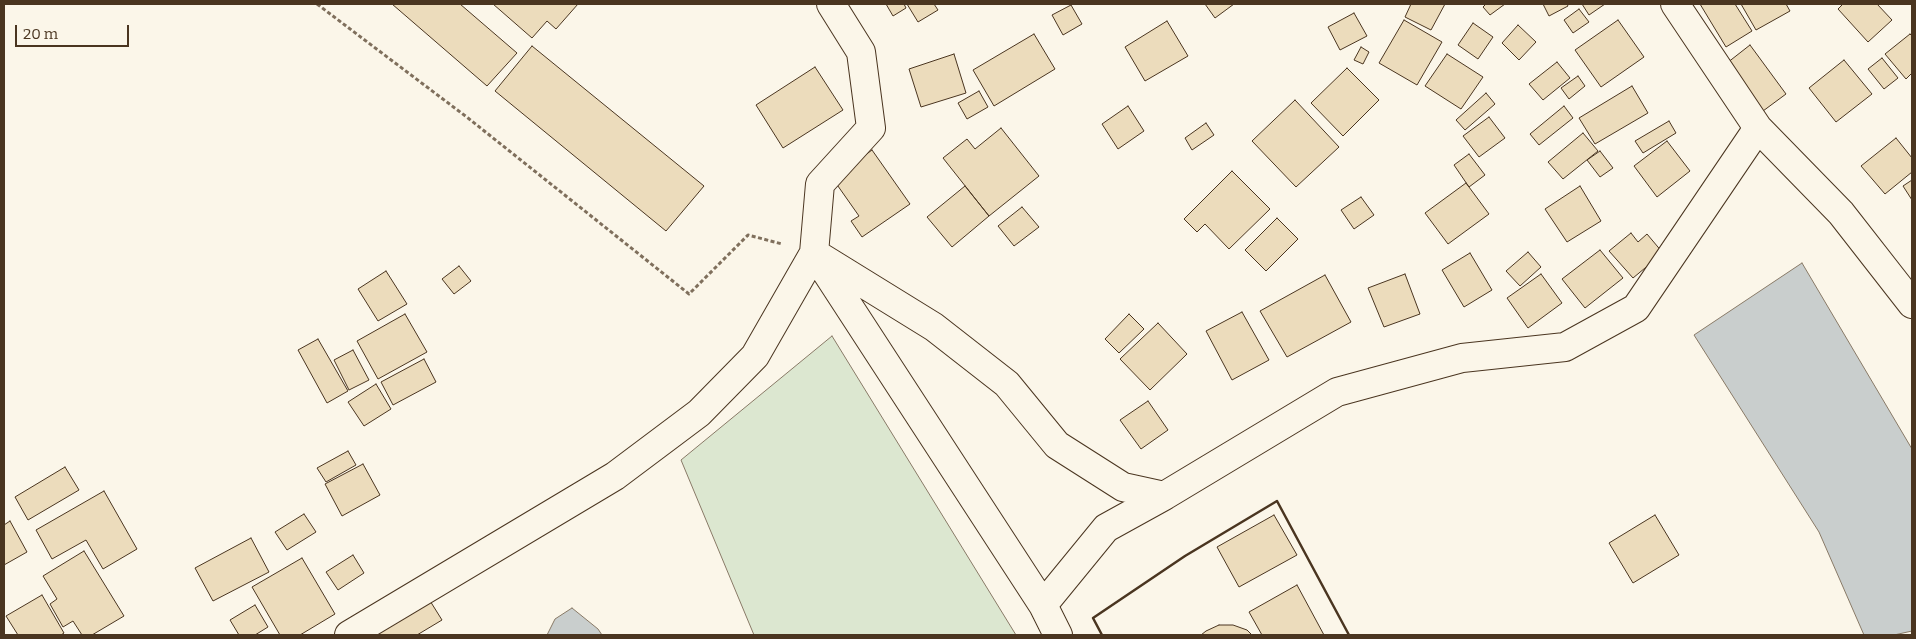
<!DOCTYPE html>
<html>
<head>
<meta charset="utf-8">
<style>
  body { margin:0 }
  #map { position:relative; width:1916px; height:639px; overflow:hidden; background:#fbf6e9; font-family:Bitter,serif }
  canvas { display:block }
  .frame { position:absolute; inset:0; border:5px solid #4a3520; pointer-events:none }
  .scale { position:absolute; left:15px; top:25px; width:114px; height:22px; box-sizing:border-box; border:2px solid #4a3520; border-top:0; padding-left:6px; font-size:15px; line-height:18px; white-space:nowrap; color:#4a3520; -webkit-text-stroke:4px #fbf6e9; paint-order:stroke }
</style>
</head>
<body>
<div id="map">
<canvas width="1916" height="639"></canvas>
<div class="frame"></div>
<div class="scale">20 m</div>
</div>
<script>
const ctx = document.querySelector('canvas').getContext('2d');
ctx.lineJoin = 'round';
function fillPath(path, color) {
  ctx.fillStyle = color;
  ctx.fill(path, 'evenodd');
}
function shape(rows) {
  const path = new Path2D();
  for (const r of rows) {
    path.moveTo(r[0], r[1]);
    for (let i = 2; i < r.length; i += 2) path.lineTo(r[i], r[i + 1]);
  }
  return path;
}
function trace(path, color, width, dash) {
  ctx.strokeStyle = color;
  ctx.lineWidth = width;
  ctx.lineCap = dash ? 'butt' : 'round';
  ctx.setLineDash(dash || []);
  ctx.stroke(path);
}
const green = shape([
  [832,336,1016,635,754,635,681,460,832,336]
]);
const water = shape([
  [1802,263,1912,449,1912,631,1894,635,1864,635,1819,532,1694,335,1802,263],
  [572,608,598,629,602,635,547,635,555,619,572,608]
]);
const building = shape([
  [392,4,460,4,517,53,487,86,392,4],
  [493,4,578,4,556,29,547,21,532,38,493,4],
  [886,4,904,4,906,8,893,16,886,4],
  [907,4,934,4,938,10,918,22,907,4],
  [1205,4,1234,4,1215,18,1205,4],
  [1411,4,1445,4,1431,30,1405,17,1411,4],
  [1486,4,1505,4,1490,15,1483,7,1486,4],
  [1543,4,1567,4,1568,6,1549,16,1543,4],
  [1582,4,1605,4,1589,15,1582,4],
  [1700,4,1735,4,1752,31,1726,47,1700,4],
  [1741,4,1786,4,1790,11,1756,30,1741,4],
  [1843,4,1877,4,1892,20,1868,42,1838,9,1843,4],
  [1071,5,1082,24,1063,35,1052,15,1071,5],
  [1579,9,1589,22,1573,33,1564,20,1579,9],
  [1354,13,1367,36,1340,50,1328,27,1354,13],
  [1404,20,1442,42,1417,85,1379,63,1404,20],
  [1618,20,1644,57,1601,87,1575,50,1618,20],
  [1167,21,1188,56,1145,81,1125,47,1167,21],
  [1473,23,1493,37,1478,59,1458,45,1473,23],
  [1518,25,1536,42,1519,60,1502,43,1518,25],
  [1034,34,1055,69,994,106,973,70,1034,34],
  [1910,34,1912,36,1912,73,1906,79,1885,54,1910,34],
  [1750,45,1786,94,1763,111,1727,63,1750,45],
  [532,46,704,186,666,231,495,91,532,46],
  [1361,47,1369,52,1363,64,1354,60,1361,47],
  [954,54,966,93,921,107,909,69,954,54],
  [1447,54,1483,77,1461,109,1425,86,1447,54],
  [1882,58,1898,78,1884,89,1868,69,1882,58],
  [1844,60,1872,94,1836,122,1809,88,1844,60],
  [1557,62,1570,78,1543,100,1529,84,1557,62],
  [815,67,843,110,783,148,756,105,815,67],
  [1347,68,1379,100,1343,136,1311,103,1347,68],
  [1578,76,1585,86,1569,99,1561,88,1578,76],
  [1632,86,1648,113,1595,144,1579,118,1632,86],
  [979,91,988,107,967,119,958,103,979,91],
  [1486,93,1495,104,1465,130,1456,120,1486,93],
  [1295,100,1339,147,1296,187,1252,141,1295,100],
  [1128,106,1144,131,1118,149,1102,124,1128,106],
  [1564,106,1573,118,1539,145,1530,134,1564,106],
  [1489,117,1505,138,1479,157,1463,136,1489,117],
  [1669,121,1676,133,1643,153,1635,141,1669,121],
  [1206,123,1214,135,1192,150,1185,138,1206,123],
  [1001,128,1039,176,989,216,943,158,967,139,975,149,1001,128],
  [1583,133,1598,151,1563,179,1548,162,1583,133],
  [1896,138,1912,158,1912,172,1885,194,1861,166,1896,138],
  [1667,141,1690,171,1657,197,1634,166,1667,141],
  [872,150,910,204,862,237,851,221,859,216,833,179,872,150],
  [1600,151,1613,168,1600,177,1587,160,1600,151],
  [1469,154,1485,175,1469,187,1454,165,1469,154],
  [1232,171,1270,209,1229,249,1205,224,1197,232,1184,219,1232,171],
  [1912,180,1912,200,1903,186,1912,180],
  [1466,183,1489,214,1448,244,1425,213,1466,183],
  [965,186,989,216,952,247,927,217,965,186],
  [1580,186,1601,221,1567,242,1545,209,1580,186],
  [1361,197,1374,215,1354,229,1341,210,1361,197],
  [1022,207,1039,227,1014,246,998,226,1022,207],
  [1277,218,1298,239,1266,271,1245,250,1277,218],
  [1631,233,1638,242,1647,234,1663,253,1633,278,1609,251,1631,233],
  [1600,250,1623,278,1585,308,1562,279,1600,250],
  [1528,252,1541,267,1520,286,1506,271,1528,252],
  [1470,253,1492,290,1464,307,1442,270,1470,253],
  [459,266,471,281,454,294,442,279,459,266],
  [386,271,407,304,378,321,358,289,386,271],
  [1405,274,1420,314,1384,327,1368,288,1405,274],
  [1541,274,1562,303,1528,328,1507,298,1541,274],
  [1325,275,1351,322,1287,357,1260,311,1325,275],
  [1242,312,1269,360,1232,380,1206,331,1242,312],
  [405,314,427,352,378,379,357,341,405,314],
  [1129,314,1144,329,1119,353,1105,339,1129,314],
  [1158,323,1187,354,1150,390,1120,359,1158,323],
  [318,339,348,391,327,403,298,350,318,339],
  [353,350,369,380,349,390,334,360,353,350],
  [424,359,436,382,393,405,381,382,424,359],
  [376,384,391,409,364,426,348,402,376,384],
  [1148,401,1168,430,1141,449,1120,420,1148,401],
  [348,451,356,465,326,482,317,468,348,451],
  [363,464,380,495,342,516,325,484,363,464],
  [65,467,79,490,28,520,15,497,65,467],
  [104,491,137,549,103,569,86,540,52,559,36,530,104,491],
  [304,514,316,532,287,550,275,532,304,514],
  [1274,515,1297,555,1239,587,1217,547,1274,515],
  [1655,515,1679,555,1633,583,1609,543,1655,515],
  [10,521,27,552,4,565,4,525,10,521],
  [251,538,269,572,213,601,195,568,251,538],
  [84,551,124,616,92,635,82,635,73,621,63,627,50,604,57,599,43,576,84,551],
  [353,555,364,573,338,590,326,572,353,555],
  [302,558,335,614,300,635,280,635,252,587,302,558],
  [1297,585,1324,635,1262,635,1249,612,1297,585],
  [42,595,64,633,61,635,18,635,6,616,42,595],
  [427,596,442,620,417,635,373,635,427,596],
  [255,605,268,627,255,635,239,635,230,620,255,605],
  [1219,625,1233,625,1247,630,1252,635,1201,635,1206,631,1219,625]
]);
const path = shape([
  [317,4,468,118,689,294,748,235,782,244]
]);
const minor = shape([
  [1675,4,1758,128,1841,213,1912,304],
  [814,253,1043,605,1058,635],
  [819,256,934,327,1007,384,1057,445,1123,487,1164,496],
  [1043,605,1106,528,1164,496,1337,392,1462,358,1565,347,1636,308,1758,128],
  [349,635,615,476,699,413,755,356,814,253,820,184,871,128,861,52,831,4]
]);
const wall = shape([
  [1102,635,1093,618,1185,556,1277,501,1349,635]
]);
fillPath(green, '#dce7d0');
trace(green, '#887966', 1);
fillPath(water, '#c9cecd');
trace(water, '#887966', 1);
fillPath(building, '#ecdcbc');
trace(building, '#4a3520', 1);
trace(minor, '#4a3520', 30);
trace(path, '#7f6f5c', 3, [4, 2.5]);
trace(minor, '#fbf6e9', 28);
trace(wall, '#4a3520', 2.5);
</script>
</body>
</html>
